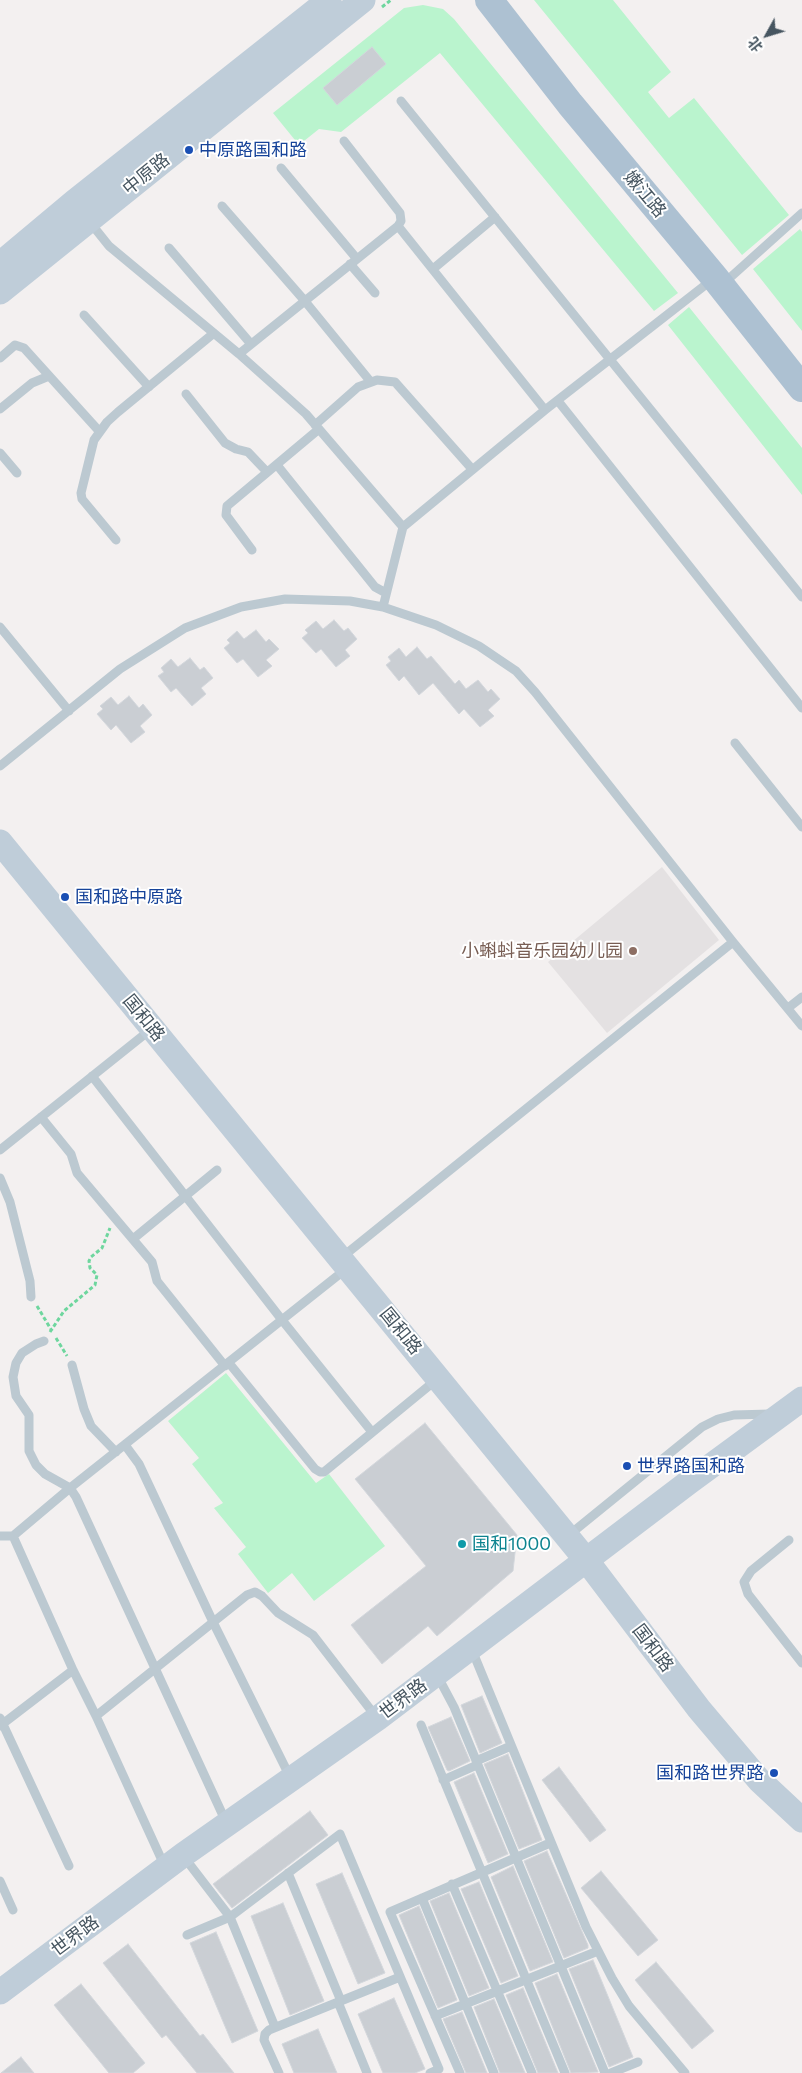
<!DOCTYPE html>
<html>
<head>
<meta charset="utf-8">
<style>
  body { margin:0 }
  #map { position:relative; width:802px; height:2073px; overflow:hidden; background:#f3f0f0; font-family:Commissioner,"Noto Sans SC",sans-serif }
  canvas { display:block }
  .north { position:absolute; left:742px; top:10px; width:50px; height:50px; -webkit-text-stroke:4px #fff; paint-order:stroke; rotate:231deg; font-size:14px; font-weight:700; line-height:20px; text-align:center; color:#465560 }
  .north::after { content:''; display:block; margin:auto; width:18px; height:22px; background:#465560; clip-path:polygon(50% 0,100% 100%,50% 72%,0 100%) }
</style>
</head>
<body>
<div id="map">
<canvas width="802" height="2073"></canvas>
<div class="north">北</div>
</div>
<script>
const ctx = document.querySelector('canvas').getContext('2d');
ctx.lineJoin = 'round';
function fillPath(path, color) {
  ctx.fillStyle = color;
  ctx.fill(path, 'evenodd');
}
function shape(rows) {
  const path = new Path2D();
  for (const r of rows) {
    path.moveTo(r[0], r[1]);
    for (let i = 2; i < r.length; i += 2) path.lineTo(r[i], r[i + 1]);
  }
  return path;
}
function trace(path, color, width, dash) {
  ctx.strokeStyle = color;
  ctx.lineWidth = width;
  ctx.lineCap = dash ? 'butt' : 'round';
  ctx.setLineDash(dash || []);
  ctx.stroke(path);
}
function label(font, color, halo, rows, align = 'center') {
  ctx.font = font + ' Commissioner,"Noto Sans SC",sans-serif';
  ctx.lineWidth = 4;
  ctx.setLineDash([]);
  ctx.textBaseline = 'middle';
  ctx.strokeStyle = halo;
  ctx.fillStyle = color;
  for (const [text, x, y, turn = 0] of rows) {
    ctx.save();
    ctx.translate(x, y);
    ctx.rotate((+turn || 0) * Math.PI / 180);
    ctx.textAlign = isNaN(turn) ? turn : align;
    if (halo) ctx.strokeText(text, 0, 0);
    ctx.fillText(text, 0, 0);
    ctx.restore();
  }
}
const education = shape([
  [662,867,719,940,607,1033,548,962]
]);
const green = shape([
  [534,0,613,0,671,72,648,92,669,118,694,98,789,215,742,255],
  [423,5,443,9,454,19,678,293,654,311,440,53,341,132,319,129,299,145,273,113,404,8],
  [800,229,802,232,802,331,753,269],
  [689,307,802,448,802,495,668,325],
  [226,1373,316,1483,329,1474,385,1546,314,1601,292,1573,268,1593,238,1554,246,1547,214,1508,223,1503,192,1464,199,1458,168,1421]
]);
const building = shape([
  [372,47,386,64,337,105,323,88,372,47],
  [334,620,344,631,348,628,357,639,345,650,350,656,336,667,321,649,316,653,302,638,308,633,305,630,316,621,323,629,334,620],
  [256,630,266,642,269,639,279,649,266,660,272,666,258,677,243,659,237,663,224,648,230,643,227,640,237,631,244,639,256,630],
  [417,647,427,659,431,656,455,684,459,680,466,689,478,680,488,692,491,689,500,699,488,710,494,716,480,727,464,709,459,714,433,683,419,695,404,676,399,681,386,665,391,661,388,657,399,648,406,657,417,647],
  [190,658,200,670,204,667,213,678,201,688,206,694,192,706,176,688,171,692,158,676,164,672,161,668,171,659,178,667,190,658],
  [129,696,139,708,143,704,152,715,140,726,145,732,131,743,116,725,111,730,97,714,103,709,100,706,111,697,118,705,129,696],
  [425,1423,517,1535,513,1571,437,1636,428,1626,382,1664,351,1625,426,1566,355,1479,425,1423],
  [482,1696,502,1743,480,1753,461,1705,482,1696],
  [451,1717,470,1761,449,1771,447,1770,428,1727,451,1717],
  [508,1754,542,1840,519,1849,484,1764,508,1754],
  [559,1767,606,1830,590,1842,542,1780,559,1767],
  [474,1773,508,1854,488,1863,454,1782,474,1773],
  [310,1811,328,1835,232,1908,213,1884,310,1811],
  [547,1851,588,1945,588,1948,564,1958,524,1861,547,1851],
  [513,1866,553,1962,530,1971,491,1877,513,1866],
  [601,1871,658,1940,638,1956,581,1888,601,1871],
  [342,1873,385,1973,358,1984,316,1884,342,1873],
  [479,1882,518,1976,501,1983,461,1889,479,1882],
  [449,1893,489,1988,469,1996,430,1901,449,1893],
  [283,1903,324,2001,290,2015,251,1916,283,1903],
  [419,1906,457,2000,438,2008,399,1915,419,1906],
  [216,1932,258,2031,232,2043,190,1943,216,1932],
  [128,1944,200,2036,203,2034,234,2073,197,2073,166,2035,162,2038,103,1963,128,1944],
  [593,1960,633,2057,609,2067,569,1969,593,1960],
  [656,1962,714,2031,692,2049,635,1980,656,1962],
  [557,1974,598,2072,571,2073,535,1983,557,1974],
  [81,1984,145,2063,133,2073,109,2073,54,2005,81,1984],
  [523,1988,558,2073,538,2073,506,1995,523,1988],
  [394,1998,425,2069,415,2073,383,2073,358,2014,394,1998],
  [494,1999,525,2073,500,2073,474,2007,494,1999],
  [462,2012,487,2073,466,2073,443,2019,462,2012],
  [318,2029,337,2073,294,2073,282,2044,318,2029],
  [21,2057,34,2073,1,2073,21,2057]
]);
const path = shape([
  [382,7,391,0],
  [37,1306,52,1331],
  [50,1332,64,1311,95,1285,97,1275,90,1268,89,1261,91,1257,102,1248,110,1228],
  [56,1338,67,1356]
]);
const lane = shape([
  [401,101,802,597],
  [281,168,357,259],
  [222,206,304,300,370,381],
  [89,221,109,246,239,354,306,414,403,527],
  [398,226,545,410],
  [169,248,251,344],
  [350,264,375,293],
  [433,269,495,217],
  [723,284,802,213],
  [84,315,149,387],
  [239,354,398,226,401,221,400,213,344,141],
  [0,358,15,345,24,348,99,431],
  [186,394,225,443,236,449,248,452,267,472],
  [558,401,802,708],
  [0,409,32,383,49,376],
  [315,425,358,387,377,380,395,382,472,469],
  [0,453,17,473],
  [277,465,375,587,386,593],
  [116,540,82,499,81,493,94,440,107,422,118,412,214,333],
  [252,550,229,519,226,515,227,506,319,429],
  [383,607,403,527,545,410,713,279],
  [0,627,69,711],
  [735,743,802,827],
  [0,766,120,669,185,628,241,607,285,599,350,601,383,607,436,625,479,646,516,671,535,692,733,942,802,1026],
  [788,1008,802,997],
  [92,1076,282,1320,372,1432],
  [41,1117,71,1154,77,1173,152,1262,157,1281,225,1366],
  [0,1150,150,1030],
  [0,1178,10,1202,30,1281,31,1297],
  [133,1239,217,1170],
  [341,1258,733,942],
  [44,1341,36,1344,22,1353,16,1363,13,1377,16,1396,29,1415,29,1451,36,1465,45,1474,70,1488,76,1497,226,1822],
  [229,1363,315,1469,320,1472,324,1472,436,1380],
  [72,1365,84,1409,91,1426,116,1452],
  [125,1445,139,1464,213,1622,290,1777],
  [569,1535,702,1427,718,1419,734,1415,770,1414],
  [0,1536,13,1536,70,1488,346,1269],
  [13,1536,73,1670,96,1716,165,1867],
  [789,1540,751,1571,744,1582,748,1594,802,1663],
  [472,1650,586,1927,612,1978,629,2006,685,2073],
  [437,1675,454,1707,605,2073],
  [96,1716,247,1595,255,1592,262,1596,278,1613,313,1635,377,1718],
  [0,1718,69,1866],
  [421,1725,565,2073],
  [0,1726,73,1670],
  [476,1761,511,1746],
  [443,1780,477,1765],
  [184,1857,230,1917,275,2027],
  [288,1873,341,2001],
  [0,1881,13,1910],
  [452,1884,532,2073],
  [422,1898,494,2073],
  [187,1935,230,1917,340,1834,439,2069,430,2073],
  [338,2002,367,2073],
  [435,2016,598,1951],
  [279,2073,264,2040,265,2034,269,2030,400,1977],
  [460,2073,390,1912,550,1843],
  [611,2073,638,2062]
]);
const secondary = shape([
  [0,264,74,202,329,0],
  [0,292,363,0],
  [0,842,587,1561,699,1709,759,1780,802,1820],
  [0,1992,183,1855,378,1718,689,1482,802,1399]
]);
const primary = shape([
  [489,0,570,104,715,278,802,388]
]);
const markers = [
  [189,150,5,"#1a4fb4"],
  [65,897,5,"#1a4fb4"],
  [633,951,5,"#8d6e63"],
  [627,1466,5,"#1a4fb4"],
  [462,1544,5,"#0f9aa8"],
  [774,1773,5,"#1a4fb4"]
];
const transitNames = [
  ["中原路国和路",199,150],
  ["国和路中原路",75,897],
  ["世界路国和路",637,1466],
  ["国和路世界路",764,1773,"right"]
];
const streetNames = [
  ["中原路",146,174,-39],
  ["嫩江路",645,194,50],
  ["国和路",144,1018,51],
  ["国和路",401,1331,51],
  ["国和路",653,1648,53],
  ["世界路",403,1699,-37],
  ["世界路",75,1936,-37]
];
const educationNames = [
  ["小蝌蚪音乐园幼儿园",623,951]
];
const cultureNames = [
  ["国和1000",472,1544]
];
fillPath(education, '#e4e1e2');
fillPath(green, '#baf4ce');
fillPath(building, '#caced3');
trace(building, '#d3d7dc', 1);
trace(path, '#6ed69e', 3, [4, 2.5]);
trace(lane, '#bcc9d1', 9);
trace(secondary, '#bfcdd9', 25);
trace(primary, '#adc1d2', 28);
for (const [x, y, r, color] of markers) {
  const dot = new Path2D();
  dot.arc(x, y, r, 0, 2 * Math.PI);
  ctx.fillStyle = color;
  ctx.fill(dot);
  trace(dot, '#fff', 2);
}
label('18px', '#164399', '#fff', transitNames, 'left');
label('18px', '#465560', '#fff', streetNames);
label('18px', '#785e54', '#fff', educationNames, 'right');
label('18px', '#0d838f', '#fff', cultureNames, 'left');
</script>
</body>
</html>
